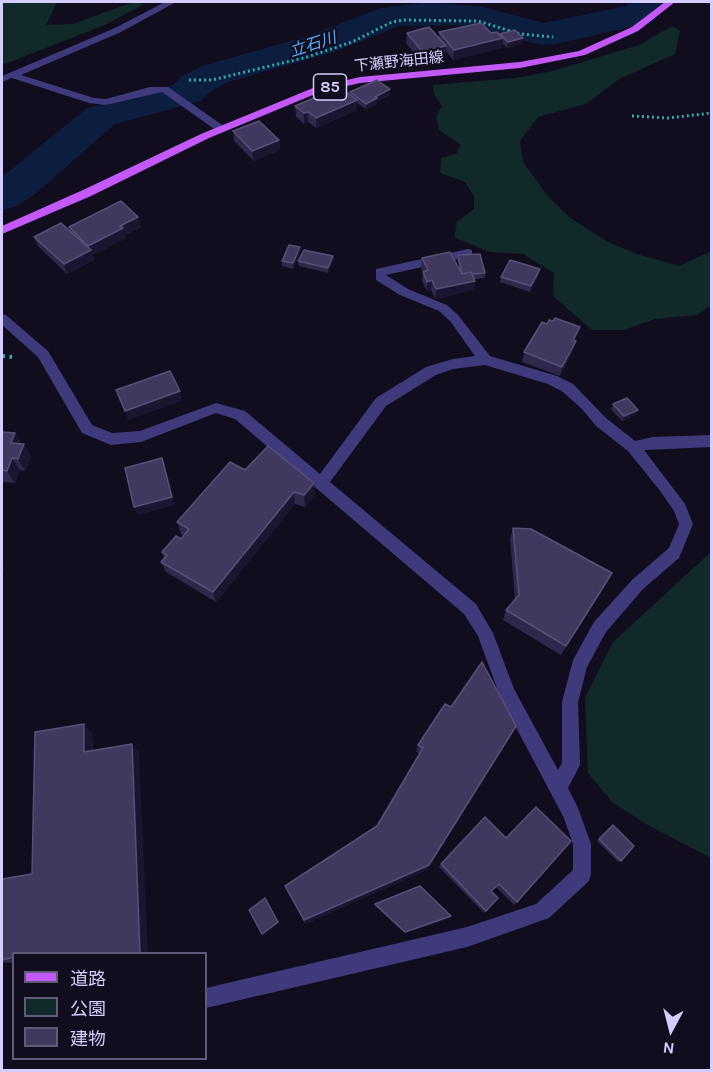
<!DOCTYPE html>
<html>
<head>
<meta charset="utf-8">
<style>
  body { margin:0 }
  #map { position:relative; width:713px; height:1072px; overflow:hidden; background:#110d1f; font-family:Karla,"Noto Sans JP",sans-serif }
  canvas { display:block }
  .frame { position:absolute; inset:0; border:3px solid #d5cdfd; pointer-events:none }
  .legend { position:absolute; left:12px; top:952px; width:195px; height:108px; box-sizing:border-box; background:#110d1f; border:2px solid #5f5a78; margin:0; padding:8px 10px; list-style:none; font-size:18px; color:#d5cdfd }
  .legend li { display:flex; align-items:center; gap:12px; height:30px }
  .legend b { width:30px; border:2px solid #5f5a78 }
  .north { position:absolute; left:641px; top:1000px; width:60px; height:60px; -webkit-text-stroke:4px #110d1f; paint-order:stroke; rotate:187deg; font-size:16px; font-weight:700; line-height:24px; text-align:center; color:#d5cdfd }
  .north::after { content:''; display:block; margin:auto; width:21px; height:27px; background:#d5cdfd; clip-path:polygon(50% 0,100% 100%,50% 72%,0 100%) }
</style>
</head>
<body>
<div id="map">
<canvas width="713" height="1072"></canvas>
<div class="frame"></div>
<ul class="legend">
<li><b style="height:8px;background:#c359f9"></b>道路</li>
<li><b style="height:16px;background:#112929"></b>公園</li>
<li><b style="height:16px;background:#41385f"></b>建物</li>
</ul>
<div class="north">N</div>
</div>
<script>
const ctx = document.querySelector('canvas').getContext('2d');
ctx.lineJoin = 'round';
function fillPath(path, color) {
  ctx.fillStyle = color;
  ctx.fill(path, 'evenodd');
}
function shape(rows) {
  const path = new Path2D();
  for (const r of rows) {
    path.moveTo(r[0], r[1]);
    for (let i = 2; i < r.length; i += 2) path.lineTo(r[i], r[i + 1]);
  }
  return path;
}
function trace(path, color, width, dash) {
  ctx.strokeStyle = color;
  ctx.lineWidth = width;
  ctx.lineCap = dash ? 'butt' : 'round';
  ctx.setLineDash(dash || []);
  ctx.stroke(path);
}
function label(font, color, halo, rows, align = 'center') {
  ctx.font = font + ' Karla,"Noto Sans JP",sans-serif';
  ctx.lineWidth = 4.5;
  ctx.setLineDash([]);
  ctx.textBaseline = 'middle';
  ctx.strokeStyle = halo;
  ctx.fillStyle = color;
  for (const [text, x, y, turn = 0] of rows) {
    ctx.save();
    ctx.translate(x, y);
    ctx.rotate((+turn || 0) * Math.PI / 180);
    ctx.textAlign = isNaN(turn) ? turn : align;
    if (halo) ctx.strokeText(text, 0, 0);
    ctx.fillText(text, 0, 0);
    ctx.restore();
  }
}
const green = shape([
  [2,2,57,2,46,25,73,24,133,2,144,4,105,25,2,65],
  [672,26,680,31,675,54,619,79,586,104,538,117,520,141,523,162,547,195,569,217,608,242,637,254,679,266,711,251,711,306,697,315,655,319,624,330,592,330,553,296,554,273,523,254,489,252,454,237,457,222,474,209,474,196,465,182,440,173,441,158,456,154,461,145,439,130,436,117,442,106,434,94,433,85,515,78,553,71,639,45],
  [711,552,711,858,646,824,612,802,588,773,585,698,613,642]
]);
const river = shape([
  [431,2,484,7,543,23,626,6,630,2,665,2,664,9,658,16,651,22,556,44,542,45,459,25,400,26,334,52,228,82,210,92,201,101,115,124,35,194,17,206,2,210,2,177,87,108,173,85,182,76,202,66,308,36,381,8,431,2]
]);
const pathFar1 = shape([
  [189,80,212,80,307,57,352,42,392,22,404,20,478,21,520,34,553,37],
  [632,116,668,118,712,113]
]);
const path = shape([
  [2,356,12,357]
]);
const minor = shape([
  [165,2,176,2,121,32,21,75,94,98,106,99,150,87,168,87,225,127,225,131,217,131,162,92,106,105,89,103,12,78,2,82,2,76,115,28,165,2],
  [468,249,472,250,472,256,386,275,408,289,447,305,458,315,490,356,557,376,573,384,606,418,635,441,653,437,712,435,712,447,644,450,685,504,693,524,679,558,643,589,606,632,587,667,578,702,580,765,568,788,578,808,591,844,591,874,589,881,549,918,467,947,206,1008,206,988,467,927,536,904,573,870,573,844,564,818,501,699,478,636,464,614,235,419,216,413,141,442,111,445,82,433,38,357,2,325,2,314,6,315,48,351,92,425,112,433,140,431,216,403,245,411,320,474,376,398,426,367,453,359,475,356,450,321,439,311,400,295,376,280,376,269,468,249],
  [485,365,548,384,563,392,582,409,596,426,628,451,661,492,674,511,679,524,669,548,633,579,594,622,573,660,562,702,562,763,558,770,514,689,493,633,476,604,330,482,386,406,436,375,453,369,485,365]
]);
const major = shape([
  [665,2,675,2,638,31,585,55,520,68,360,83,320,92,209,138,91,196,2,234,2,226,83,190,201,134,313,88,360,77,520,62,579,51,632,27,665,2]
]);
const wall = shape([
  [439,32,491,33,523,38,522,44,507,48,502,43,502,48,453,60,446,51,445,56,443,57,443,61,425,66,406,43,407,33,439,38],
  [350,92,390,95,377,101,377,104,366,109,357,103,357,110,316,128,308,122,304,124,296,117,295,106,330,96,350,94],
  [233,131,279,140,280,150,254,161,234,141],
  [69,227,141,227,125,235,126,238,93,255,94,260,67,274,38,246,34,237,71,232],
  [300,252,293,269,282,266,282,261],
  [458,255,485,273,485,278,475,279,475,281,474,290,435,299,431,290,427,291,422,281,423,272,421,268,422,258,460,270,457,260],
  [298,261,333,261,328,273,299,266],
  [539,274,530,292,500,282,501,277],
  [547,324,580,327,575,340,576,341,573,350,560,376,522,362,524,352],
  [613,404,636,415,622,421,611,409],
  [2,432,15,433,21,444,31,456,25,471,20,470,15,483,2,482],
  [245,470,315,495,305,507,295,504,216,602,166,572,161,562,164,558,162,552,181,539,184,536,181,534,177,522],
  [513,528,606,584,561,655,503,620,506,610,515,600,510,539],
  [451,707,516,726,427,870,305,924,285,886,377,826,420,754,416,752,418,745],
  [92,734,93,751,132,744,139,753,14,954,14,963,10,963,2,962,2,879,32,874],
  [610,827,621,861,618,862,597,841],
  [506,838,517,902,514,905,496,887,491,891,498,898,484,913,439,867,441,864],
  [375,904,450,918,405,933,374,905]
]);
const shadedWall = shape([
  [503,38,502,48,453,60,454,50],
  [523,38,522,44,507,48,508,42],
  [446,46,445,56,443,57,443,61,425,66,426,56,440,47],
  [390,89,390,95,377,101,377,104,366,109,366,104,375,97],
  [357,100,357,110,316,128,316,118],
  [308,112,308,122,304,124,304,113],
  [279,140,280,150,254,161,252,151],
  [138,217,141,227,125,235,126,238,93,255,94,260,67,274,64,264,90,250,88,246,120,226],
  [300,247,300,252,293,269,293,263],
  [333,256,333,261,328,273,328,268],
  [540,269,539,274,530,292,531,286],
  [432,280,431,290,427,291,427,282],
  [475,281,474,290,435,299,436,289],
  [576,341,573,350,560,376,562,367],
  [180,391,182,401,128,420,125,411],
  [638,410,636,415,622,421,624,416],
  [15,433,22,446,11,443],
  [24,444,31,456,25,471,18,459],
  [12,458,20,470,15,483,7,471],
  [162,458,175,505,138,515,134,507],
  [314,483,315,495,305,507,304,495],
  [294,492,295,504,216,602,213,592],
  [2,565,4,568,2,577],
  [612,573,606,584,561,655,566,646],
  [84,724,92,734,93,761,84,752],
  [516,726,427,870,305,924,304,920],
  [132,744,139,753,148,954,140,954],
  [265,898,279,923,263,935,262,934],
  [451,916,450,918,405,933,405,932]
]);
const building = shape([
  [481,23,491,33,497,32,503,38,454,50,439,32,481,23],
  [429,27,446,46,440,47,444,51,426,56,407,33,429,27],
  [515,30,523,38,508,42,500,34,515,30],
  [377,80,390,89,375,97,377,98,366,104,350,92,377,80],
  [344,90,357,100,316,118,308,112,304,113,295,106,326,93,330,96,344,90],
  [259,121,279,140,252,151,233,131,259,121],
  [121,201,138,217,120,226,123,228,88,246,69,227,121,201],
  [61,223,91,250,64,264,34,237,61,223],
  [289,245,300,247,293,263,282,261,289,245],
  [304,250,333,256,328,268,298,261,304,250],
  [450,252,462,274,471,272,475,281,436,289,432,280,427,282,423,272,428,270,422,258,450,252],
  [480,254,485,273,472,274,471,272,462,274,458,255,480,254],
  [510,260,540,269,531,286,501,277,510,260],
  [555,318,580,327,573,340,576,341,562,367,524,352,542,322,547,324,549,320,553,321,555,318],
  [170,371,180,391,125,411,116,390,170,371],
  [627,398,638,410,624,416,613,404,627,398],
  [2,432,15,433,11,443,24,444,18,459,12,458,7,471,2,470,2,432],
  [268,446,314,483,304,495,294,492,213,592,161,562,167,555,162,552,176,536,181,539,189,529,177,522,230,462,245,470,268,446],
  [162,458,172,497,134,507,125,468,162,458],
  [513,528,531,529,612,573,566,646,506,610,519,595,513,528],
  [482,662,516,726,429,865,304,920,285,886,377,826,423,748,418,745,445,704,451,707,482,662],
  [84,724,84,752,132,744,140,954,14,954,14,957,2,960,2,879,32,874,35,732,84,724],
  [536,807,571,841,517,902,499,884,491,891,498,898,486,911,441,864,485,817,506,838,536,807],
  [613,825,634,846,621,861,599,839,613,825],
  [420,886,451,916,405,932,375,904,420,886],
  [265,898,278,922,262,934,249,910,265,898]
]);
const farStreetnames = [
  ["下瀬野海田線",399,62,-6]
];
const farWaternames = [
  ["立石川",313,45,-18]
];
const shields = [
  [330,87,33]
];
const shieldNames = [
  ["85",330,87]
];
fillPath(green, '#112929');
fillPath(river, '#0d1d3f');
trace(pathFar1, '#32acaa', 3, [2, 3]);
trace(path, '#32acaa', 4, [3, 4.5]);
fillPath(minor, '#3f3a7c');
fillPath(major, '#c359f9');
fillPath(wall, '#2f274c');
fillPath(shadedWall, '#1c1532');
fillPath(building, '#41385f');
trace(building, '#585078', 1.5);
label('15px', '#d5cdfd', '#110d1f', farStreetnames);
label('italic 16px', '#60acf9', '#110d1f', farWaternames);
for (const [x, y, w] of shields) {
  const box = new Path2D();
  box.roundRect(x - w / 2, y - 13, w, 26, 4.5);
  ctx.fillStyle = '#110d1f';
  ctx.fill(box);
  trace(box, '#d5cdfd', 1.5);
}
label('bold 16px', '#d5cdfd', null, shieldNames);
</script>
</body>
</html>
